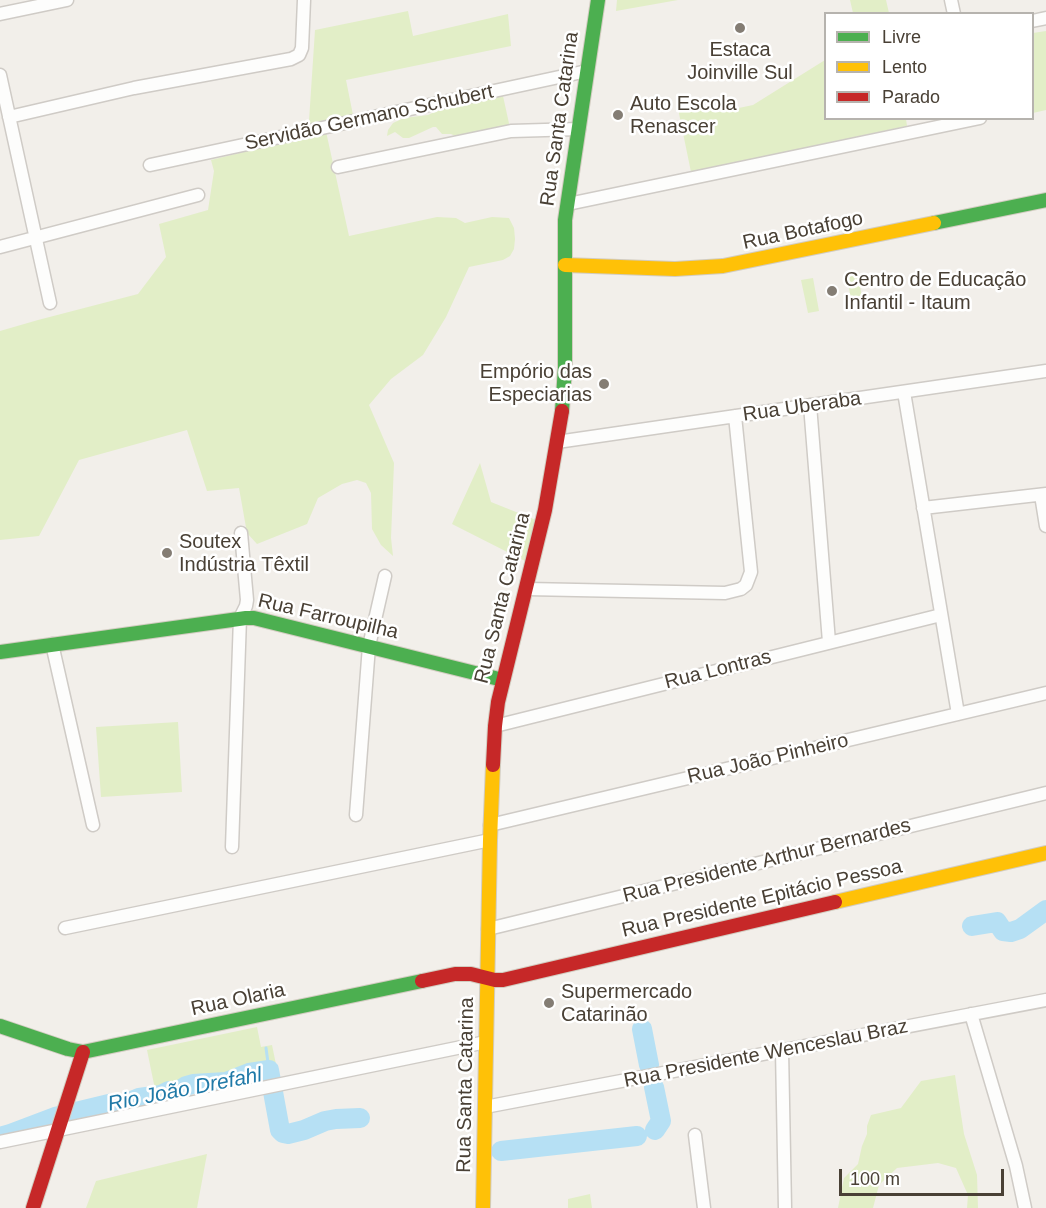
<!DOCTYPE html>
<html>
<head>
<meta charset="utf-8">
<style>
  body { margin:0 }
  #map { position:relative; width:1046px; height:1208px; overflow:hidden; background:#f2efea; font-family:Helvetica,sans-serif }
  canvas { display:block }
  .legend { position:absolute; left:824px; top:12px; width:210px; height:108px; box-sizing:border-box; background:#fff; border:2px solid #b6b3ae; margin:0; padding:8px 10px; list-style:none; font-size:18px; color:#494035 }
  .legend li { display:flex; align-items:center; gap:12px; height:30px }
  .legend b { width:30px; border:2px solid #b6b3ae }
  .scale { position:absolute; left:839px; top:1169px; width:165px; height:27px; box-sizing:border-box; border:3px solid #494035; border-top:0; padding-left:8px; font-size:18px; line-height:21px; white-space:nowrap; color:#494035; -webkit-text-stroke:4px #fff; paint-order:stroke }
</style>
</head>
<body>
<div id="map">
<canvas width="1046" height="1208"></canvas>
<ul class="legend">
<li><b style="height:8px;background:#4caf50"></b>Livre</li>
<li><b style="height:8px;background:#ffc107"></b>Lento</li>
<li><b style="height:8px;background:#c62828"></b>Parado</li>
</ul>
<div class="scale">100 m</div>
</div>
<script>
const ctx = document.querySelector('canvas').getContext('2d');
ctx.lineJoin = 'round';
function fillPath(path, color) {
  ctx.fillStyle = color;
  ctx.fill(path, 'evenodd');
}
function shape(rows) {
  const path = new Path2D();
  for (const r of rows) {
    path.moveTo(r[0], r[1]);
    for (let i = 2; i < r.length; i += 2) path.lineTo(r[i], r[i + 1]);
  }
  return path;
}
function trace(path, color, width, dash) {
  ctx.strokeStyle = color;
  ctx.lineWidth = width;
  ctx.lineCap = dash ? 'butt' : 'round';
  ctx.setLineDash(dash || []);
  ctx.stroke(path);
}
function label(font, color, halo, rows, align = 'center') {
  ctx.font = font + ' Helvetica,sans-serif';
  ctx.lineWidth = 5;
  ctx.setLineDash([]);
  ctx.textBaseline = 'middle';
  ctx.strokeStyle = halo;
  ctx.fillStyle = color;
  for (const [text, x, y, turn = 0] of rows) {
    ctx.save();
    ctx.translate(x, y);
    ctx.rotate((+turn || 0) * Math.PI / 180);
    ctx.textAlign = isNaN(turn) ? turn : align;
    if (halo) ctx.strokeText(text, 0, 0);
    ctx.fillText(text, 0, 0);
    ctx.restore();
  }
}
const green = shape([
  [617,0,678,0,616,11],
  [850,0,886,0,889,13,853,13],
  [408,11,413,36,508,14,511,46,346,80,354,120,325,127,349,236,437,217,456,218,465,223,492,217,509,218,514,228,515,239,514,249,510,256,503,260,469,267,446,317,423,355,391,379,369,405,394,463,391,538,393,556,381,545,372,529,371,493,366,483,357,480,342,484,318,498,307,524,257,544,247,533,239,488,207,491,187,430,79,460,39,536,0,540,0,331,38,320,138,294,166,257,159,224,208,210,214,171,211,160,308,136,315,30],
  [1046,31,1046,110,1033,113,1033,33],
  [825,60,826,118,906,119,907,126,691,172,676,99,720,112,753,105],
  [503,96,510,128,462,139,451,134,442,134,436,127,433,127,409,138,403,138,395,132,387,136,388,130,393,123,404,118,428,115,441,109],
  [858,275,863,303,852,305,847,277],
  [813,278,819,311,808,313,801,280],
  [480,463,491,502,536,520,527,562,452,524],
  [178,722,182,792,101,797,96,727],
  [257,1027,261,1047,272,1045,278,1074,157,1099,147,1050],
  [955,1075,964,1134,977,1175,978,1208,967,1208,968,1195,956,1168,938,1163,897,1168,879,1185,873,1208,838,1208,844,1178,858,1164,862,1146,867,1134,867,1126,871,1115,901,1108,921,1081],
  [207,1154,197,1208,86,1208,96,1181],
  [590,1194,592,1208,568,1208,568,1199]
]);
const stream = shape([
  [266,1048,269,1070]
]);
const river = shape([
  [972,926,997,922,1003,931,1011,932,1020,929,1046,910],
  [642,1029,649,1065],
  [654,1087,661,1121,655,1130],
  [0,1137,10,1134,55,1117,113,1103,120,1106,139,1098,161,1095,169,1091,177,1092,186,1086,193,1084,226,1082,249,1073,269,1070,280,1130,283,1133,288,1134,304,1130,325,1121,336,1119,360,1118],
  [501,1151,637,1136]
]);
const street = shape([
  [951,0,954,14],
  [0,14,67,0],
  [1032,21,1046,18],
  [0,75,50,303],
  [9,117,134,88,291,59,299,55,302,48,304,0],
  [150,165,587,71],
  [338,167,511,131,579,129],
  [568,204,980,118],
  [0,247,198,195],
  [904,392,958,714],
  [810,405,829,642],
  [557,442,1046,371],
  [1041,495,1046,526],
  [923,508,1046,494],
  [527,589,725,593,741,589,746,585,751,572,735,416],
  [52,644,93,825],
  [495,726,941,615],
  [356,815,369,646,385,576],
  [490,825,1046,693],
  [232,847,240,618,246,606,247,600,241,533],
  [65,928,490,840],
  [488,929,1046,793],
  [971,1014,1016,1166,1025,1208],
  [782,1050,785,1208],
  [485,1107,1046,1000],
  [695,1135,704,1208],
  [0,1142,486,1042]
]);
const fast = shape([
  [934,223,1046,200],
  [562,411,565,368,565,220,598,0],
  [0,652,246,618,254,618,503,680],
  [0,1026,68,1049,83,1052,422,981]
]);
const slow = shape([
  [565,265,675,269,723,266,934,223],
  [835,902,1046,853],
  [483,1208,490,840,493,765]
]);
const jam = shape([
  [493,765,495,726,498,702,545,510,562,411],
  [422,981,455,974,471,974,495,980,503,980,835,902],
  [33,1208,83,1052]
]);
const markers = [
  [740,28,6,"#847d74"],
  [618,115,6,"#847d74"],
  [832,291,6,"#847d74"],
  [604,384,6,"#847d74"],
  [167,553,6,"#847d74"],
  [549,1003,6,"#847d74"]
];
const poiNames = [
  ["Estaca",740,50,"center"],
  ["Joinville Sul",740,73,"center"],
  ["Auto Escola",630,104],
  ["Renascer",630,127],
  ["Centro de Educação",844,280],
  ["Infantil - Itaum",844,303],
  ["Empório das",592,372,"right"],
  ["Especiarias",592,395,"right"],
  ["Soutex",179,542],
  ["Indústria Têxtil",179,565],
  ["Supermercado",561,992],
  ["Catarinão",561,1015]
];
const streetNames = [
  ["Servidão Germano Schubert",369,118,-12],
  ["Rua Santa Catarina",560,119,-82],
  ["Rua Botafogo",803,231,-12],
  ["Rua Uberaba",802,407,-8],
  ["Rua Santa Catarina",503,598,-76],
  ["Rua Farroupilha",328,617,13],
  ["Rua Lontras",718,670,-14],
  ["Rua João Pinheiro",768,759,-13],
  ["Rua Presidente Arthur Bernardes",767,861,-14],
  ["Rua Presidente Epitácio Pessoa",762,899,-13],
  ["Rua Olaria",238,1000,-12],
  ["Rua Presidente Wenceslau Braz",766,1054,-11],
  ["Rua Santa Catarina",466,1085,-89]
];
const waterNames = [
  ["Rio João Drefahl",185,1090,-11]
];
fillPath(green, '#e2eec7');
trace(stream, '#b6e0f4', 3);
trace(river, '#b6e0f4', 20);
trace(street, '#cfcbc6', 15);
trace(fast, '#d2ccc0', 16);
trace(slow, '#d2ccc0', 16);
trace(jam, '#d2ccc0', 16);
trace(street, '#fdfdfc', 12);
trace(fast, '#4caf50', 14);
trace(slow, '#ffc107', 14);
trace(jam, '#c62828', 14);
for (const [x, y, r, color] of markers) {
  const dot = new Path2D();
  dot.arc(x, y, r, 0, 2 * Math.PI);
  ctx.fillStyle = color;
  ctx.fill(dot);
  trace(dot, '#fff', 2);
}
label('20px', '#494035', '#fff', poiNames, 'left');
label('20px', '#494035', '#fff', streetNames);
label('italic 21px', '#1f79a7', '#fff', waterNames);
</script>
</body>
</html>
